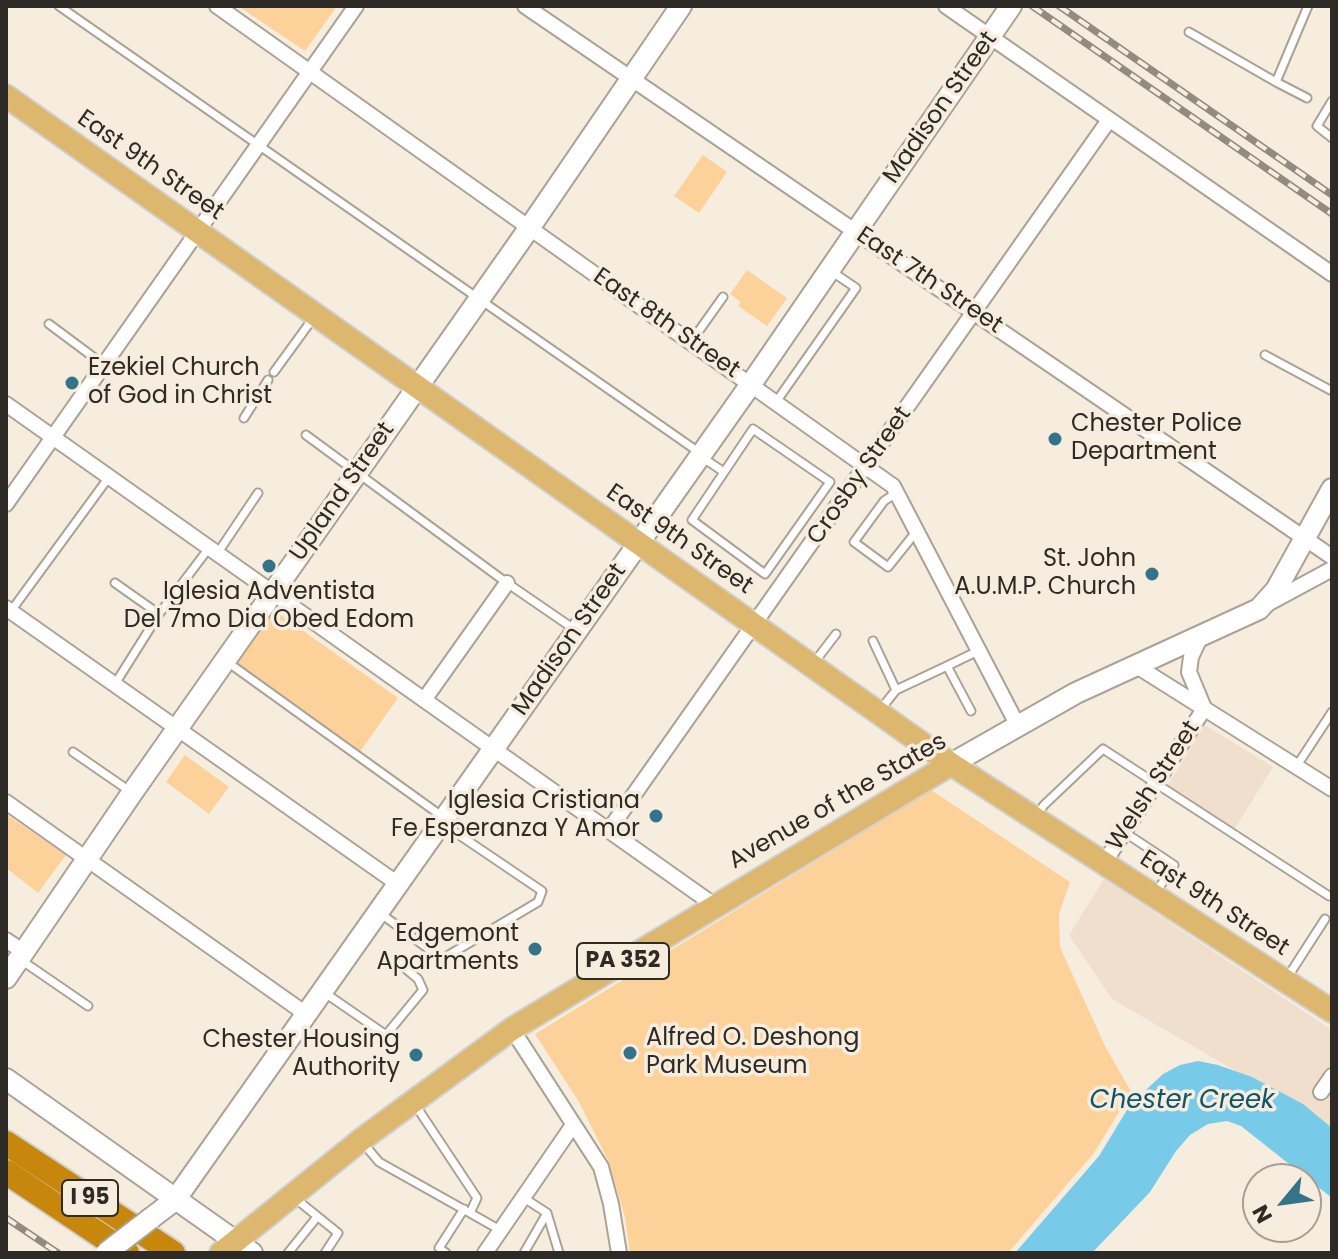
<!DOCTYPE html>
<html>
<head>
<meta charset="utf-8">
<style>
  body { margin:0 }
  #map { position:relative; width:1338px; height:1259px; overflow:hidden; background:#f7eddf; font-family:Poppins,sans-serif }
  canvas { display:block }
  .frame { position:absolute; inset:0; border:8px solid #2e2a25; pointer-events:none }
  .north { position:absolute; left:1242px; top:1163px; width:80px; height:80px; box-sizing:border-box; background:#f7eddf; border:2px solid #a79f95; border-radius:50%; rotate:241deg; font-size:22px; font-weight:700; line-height:32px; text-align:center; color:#2e2a25 }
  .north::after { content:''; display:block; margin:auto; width:28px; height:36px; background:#347388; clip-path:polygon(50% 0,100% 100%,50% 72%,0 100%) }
</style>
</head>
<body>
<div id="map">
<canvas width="1338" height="1259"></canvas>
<div class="frame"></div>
<div class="north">N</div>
</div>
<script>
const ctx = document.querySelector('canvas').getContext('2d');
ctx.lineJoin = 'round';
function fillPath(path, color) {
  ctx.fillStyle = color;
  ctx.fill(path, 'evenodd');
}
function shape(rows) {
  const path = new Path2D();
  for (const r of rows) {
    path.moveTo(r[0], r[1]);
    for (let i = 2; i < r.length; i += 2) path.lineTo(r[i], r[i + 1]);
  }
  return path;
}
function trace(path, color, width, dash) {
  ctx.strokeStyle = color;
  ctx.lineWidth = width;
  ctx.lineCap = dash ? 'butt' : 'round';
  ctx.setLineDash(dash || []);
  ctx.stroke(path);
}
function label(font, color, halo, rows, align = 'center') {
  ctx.font = font + ' Poppins,sans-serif';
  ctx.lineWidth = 7;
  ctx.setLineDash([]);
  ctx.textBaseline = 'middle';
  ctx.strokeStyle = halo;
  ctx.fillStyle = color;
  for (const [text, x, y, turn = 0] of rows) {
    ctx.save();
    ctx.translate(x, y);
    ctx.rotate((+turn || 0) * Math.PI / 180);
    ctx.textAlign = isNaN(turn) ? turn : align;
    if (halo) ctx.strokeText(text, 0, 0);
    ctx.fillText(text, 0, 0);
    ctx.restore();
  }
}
const built = shape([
  [1205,725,1273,767,1231,835,1163,793],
  [1104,879,1332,1030,1332,1127,1112,999,1069,935]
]);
const green = shape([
  [238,6,337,6,305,51],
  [703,155,727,172,699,213,674,196],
  [747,270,787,298,767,326,738,306,741,302,730,294],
  [271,608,398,698,359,753,232,662],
  [185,755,229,787,209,814,166,782],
  [931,790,1070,882,1059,914,1060,947,1105,1046,1133,1095,1124,1104,1094,1153,1008,1253,630,1253,625,1217,608,1160,579,1102,535,1034],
  [6,814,66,855,38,893,6,868]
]);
const water = shape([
  [1198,1061,1218,1065,1252,1077,1303,1104,1332,1128,1332,1198,1241,1126,1227,1121,1208,1124,1190,1135,1176,1151,1150,1192,1092,1253,1015,1253,1099,1156,1130,1105,1163,1074,1180,1065]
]);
const lane = shape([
  [59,6,700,453],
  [1189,32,1276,82,1308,6],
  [1276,82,1307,98],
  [1332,101,1317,126,1332,138],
  [49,324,104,365],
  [691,342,723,297],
  [1265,355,1332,391],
  [274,372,314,317],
  [776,402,856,288,831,271],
  [244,418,268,380],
  [753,429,830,482,765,574,692,520,753,429],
  [306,435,507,583,574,629],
  [703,458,724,472],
  [896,493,884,501,854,542,888,567,916,532],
  [217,554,258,493],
  [115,583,159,614],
  [11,611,109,477],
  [873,641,896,690,947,666,971,711],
  [226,661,443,817],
  [813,664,836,634],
  [947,666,978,651],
  [115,684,159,614,209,548],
  [880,710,896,690],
  [73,752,131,792],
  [1296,767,1332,712],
  [1037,815,1044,805,1103,749,1329,896],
  [1124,832,1174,865,1155,894],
  [380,913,442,959,538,902,542,891,443,824],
  [21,960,88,1006],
  [1287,978,1325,919],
  [325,993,386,1035,423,990,418,979,395,960],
  [363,1143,379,1162,470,1213,477,1198,414,1103],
  [524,1198,547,1213,559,1253],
  [296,1199,338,1233,325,1253],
  [470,1213,500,1230],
  [288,1253,317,1217],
  [446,1253,439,1248,464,1209],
  [524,1253,547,1213]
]);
const street = shape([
  [217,6,893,486,1018,726],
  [525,6,1332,557],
  [946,6,1332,274],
  [6,404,714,905],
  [6,504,356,6],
  [1269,603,1332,569],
  [6,608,398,884],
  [1201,636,1191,657,1189,672,1204,708],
  [1135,665,1332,789],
  [424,700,507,583],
  [6,802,306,1014],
  [609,830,1109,120],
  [1104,863,1204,709],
  [6,940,24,952],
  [512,1029,601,1167,611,1204,619,1253],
  [1321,1092,1332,1076],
  [485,1253,573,1125]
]);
const secondary = shape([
  [951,764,1076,693,1259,609,1276,590,1332,489],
  [6,978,132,793,530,227,681,6],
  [6,1079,252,1253],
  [150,1219,175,1200,751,384,1011,6]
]);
const primary = shape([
  [6,96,951,764,1332,1011],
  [221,1253,361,1140,512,1029,951,764]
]);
const highway = shape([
  [6,1143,173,1253],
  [6,1172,127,1253]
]);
const rail = shape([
  [1032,6,1332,214],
  [1059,6,1332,195],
  [6,1218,58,1253]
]);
const secondaryBridge = shape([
  [106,1253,150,1219]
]);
const markers = [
  [72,383,8,"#347388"],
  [1055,439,8,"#347388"],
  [269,566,8,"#347388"],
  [1152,574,8,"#347388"],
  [656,816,8,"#347388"],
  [535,949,8,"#347388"],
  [630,1053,8,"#347388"],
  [416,1055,8,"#347388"]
];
const shields = [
  [623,961,92],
  [90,1198,56]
];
const shieldNames = [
  ["PA 352",623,961],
  ["I 95",90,1198]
];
const streetNames = [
  ["Madison Street",941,108,-55],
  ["East 9th Street",150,166,35],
  ["East 7th Street",929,281,34],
  ["East 8th Street",666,324,35],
  ["Crosby Street",860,476,-55],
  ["Upland Street",343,492,-55],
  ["East 9th Street",679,540,35],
  ["Madison Street",570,640,-55],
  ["Welsh Street",1154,786,-57],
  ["Avenue of the States",838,802,-30],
  ["East 9th Street",1214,904,33]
];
const poiNames = [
  ["Ezekiel Church",88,369,"left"],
  ["of God in Christ",88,397,"left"],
  ["Chester Police",1071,425,"left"],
  ["Department",1071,453,"left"],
  ["St. John",1136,560],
  ["A.U.M.P. Church",1136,588],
  ["Iglesia Adventista",269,593,"center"],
  ["Del 7mo Dia Obed Edom",269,621,"center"],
  ["Iglesia Cristiana",640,802],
  ["Fe Esperanza Y Amor",640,830],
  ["Edgemont",519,935],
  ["Apartments",519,963],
  ["Alfred O. Deshong",646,1039,"left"],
  ["Park Museum",646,1067,"left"],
  ["Chester Housing",400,1041],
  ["Authority",400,1069]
];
const waterNames = [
  ["Chester Creek",1182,1101]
];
fillPath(built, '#efdfcc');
fillPath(green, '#fcd29a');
fillPath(water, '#77cbe8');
trace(lane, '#aba295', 11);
trace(street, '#aba295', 18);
trace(secondary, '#aba295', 24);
trace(primary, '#d1d0cf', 26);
trace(highway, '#d1d0cf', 28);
trace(lane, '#fff', 7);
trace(street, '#fff', 14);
trace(secondary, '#fff', 20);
trace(primary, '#ddb76e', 22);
trace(highway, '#c7870d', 24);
trace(rail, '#928b81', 7);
trace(rail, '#f7eddf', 4, [12]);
trace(secondaryBridge, '#aba295', 24, []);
trace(secondaryBridge, '#fff', 20);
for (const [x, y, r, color] of markers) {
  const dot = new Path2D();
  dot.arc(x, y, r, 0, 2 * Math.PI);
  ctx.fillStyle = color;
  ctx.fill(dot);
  trace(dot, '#f7eddf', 3);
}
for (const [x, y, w] of shields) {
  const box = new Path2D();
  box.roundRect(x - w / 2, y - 18, w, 36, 6);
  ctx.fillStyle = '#f7eddf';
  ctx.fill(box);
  trace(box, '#2e2a25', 2);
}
label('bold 22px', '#2e2a25', null, shieldNames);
label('24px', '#2e2a25', '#f7eddf', streetNames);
label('24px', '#2e2a25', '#f7eddf', poiNames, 'right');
label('italic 26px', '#0e5569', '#f7eddf', waterNames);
</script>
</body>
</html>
